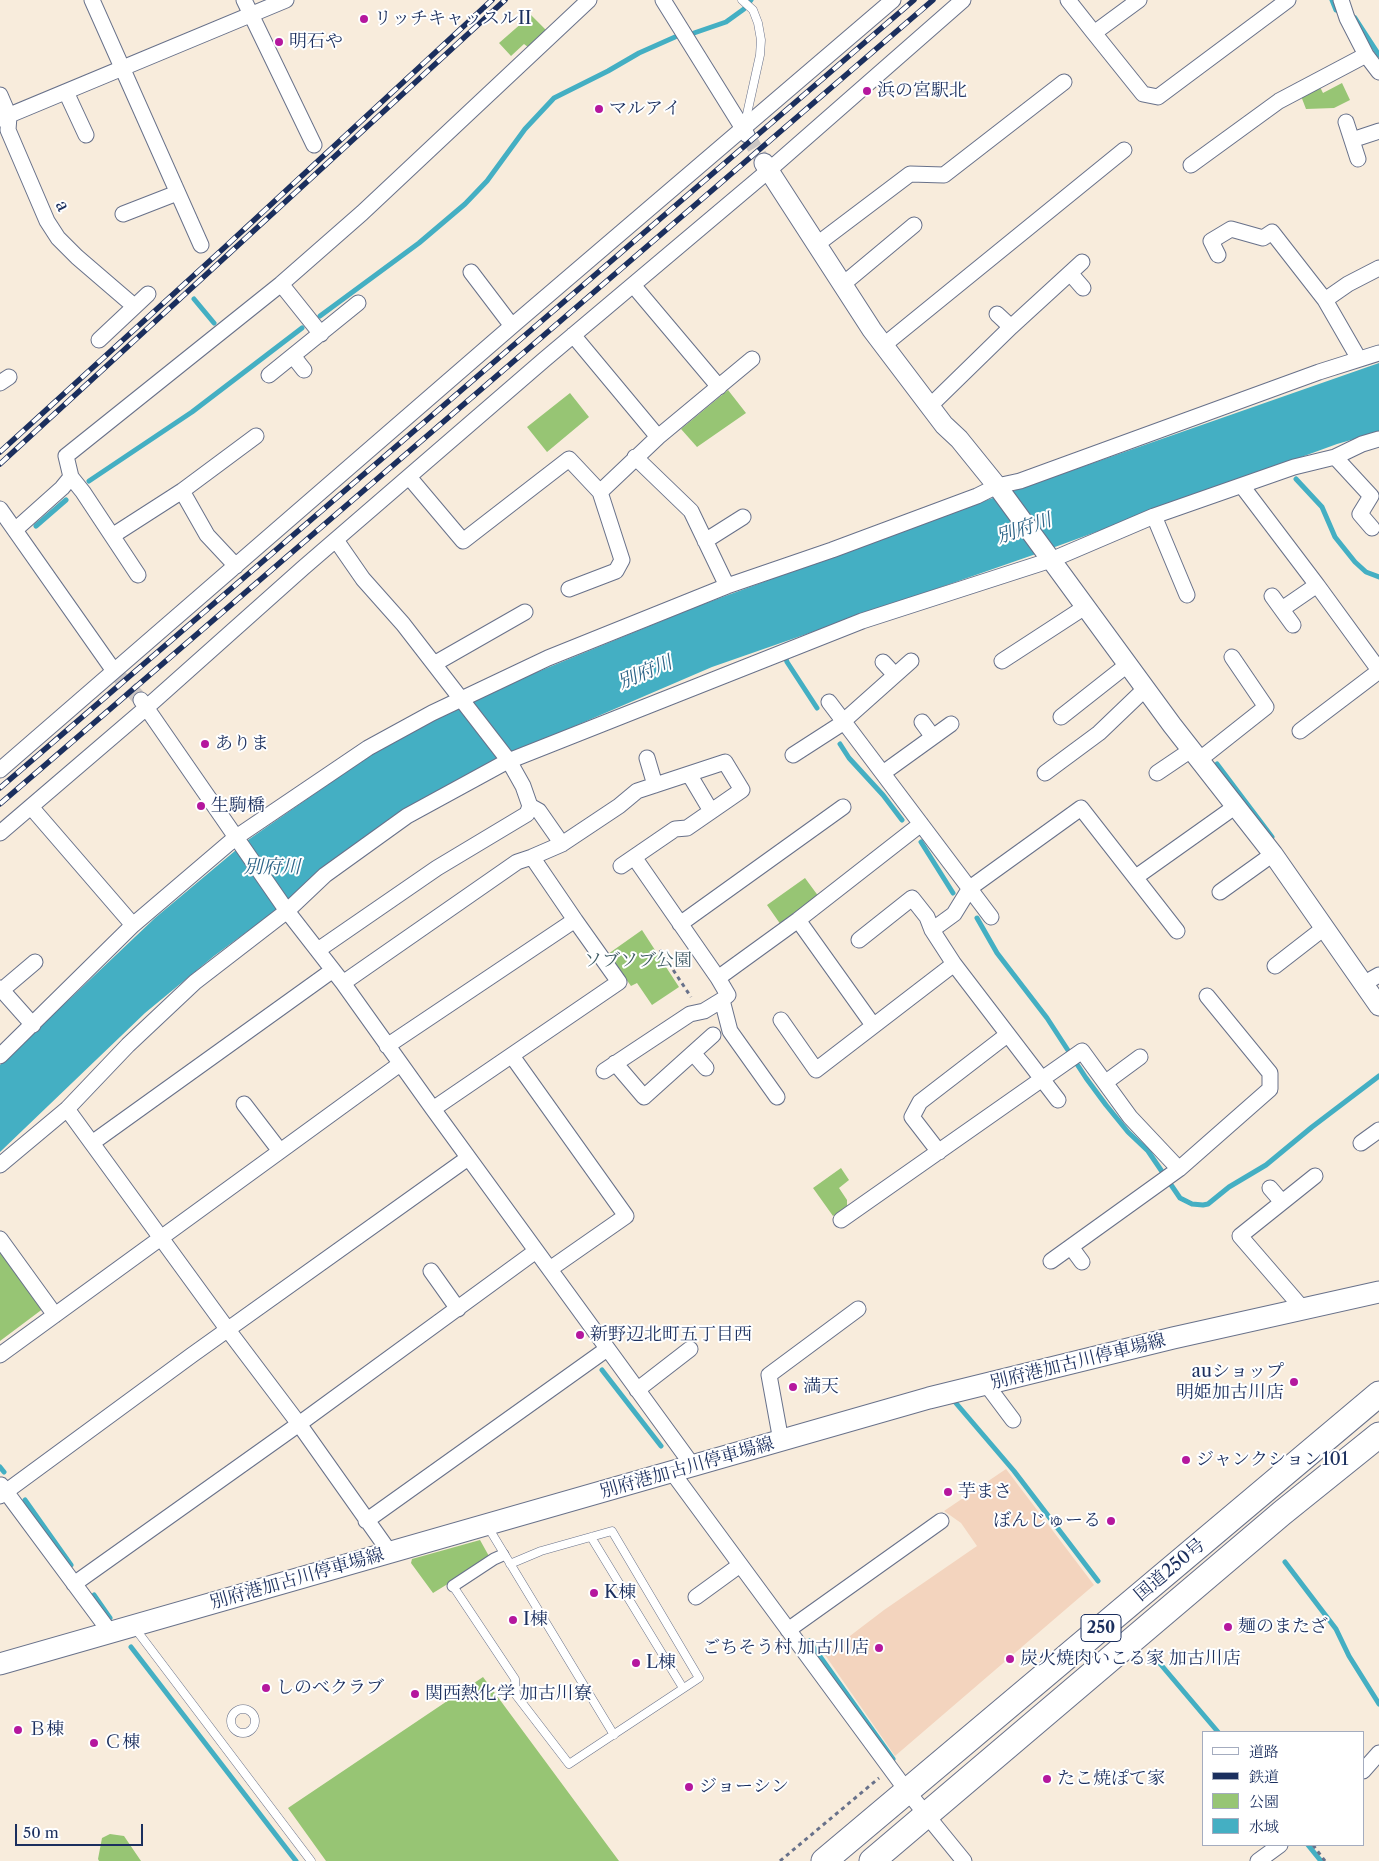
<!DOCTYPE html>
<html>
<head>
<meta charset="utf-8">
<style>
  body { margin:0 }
  #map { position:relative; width:1379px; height:1861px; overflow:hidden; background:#f8ecdc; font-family:"Libre Caslon Text","Noto Serif JP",serif }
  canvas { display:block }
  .legend { position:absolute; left:1202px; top:1731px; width:162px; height:115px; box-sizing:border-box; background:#fff; border:1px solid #a4acbf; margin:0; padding:6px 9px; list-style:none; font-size:15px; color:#1b2f5e }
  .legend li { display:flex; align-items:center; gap:10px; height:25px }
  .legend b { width:25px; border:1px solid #a4acbf }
  .scale { position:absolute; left:15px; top:1824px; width:128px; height:22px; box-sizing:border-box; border:2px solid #1b2f5e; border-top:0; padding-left:6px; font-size:15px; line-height:18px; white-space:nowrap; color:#1b2f5e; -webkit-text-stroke:4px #fff; paint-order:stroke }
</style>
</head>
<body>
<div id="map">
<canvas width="1379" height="1861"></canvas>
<ul class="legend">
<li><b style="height:6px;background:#fff"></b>道路</li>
<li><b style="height:6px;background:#1b2f5e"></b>鉄道</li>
<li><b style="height:14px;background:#97c574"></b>公園</li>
<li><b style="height:14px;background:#44afc3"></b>水域</li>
</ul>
<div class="scale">50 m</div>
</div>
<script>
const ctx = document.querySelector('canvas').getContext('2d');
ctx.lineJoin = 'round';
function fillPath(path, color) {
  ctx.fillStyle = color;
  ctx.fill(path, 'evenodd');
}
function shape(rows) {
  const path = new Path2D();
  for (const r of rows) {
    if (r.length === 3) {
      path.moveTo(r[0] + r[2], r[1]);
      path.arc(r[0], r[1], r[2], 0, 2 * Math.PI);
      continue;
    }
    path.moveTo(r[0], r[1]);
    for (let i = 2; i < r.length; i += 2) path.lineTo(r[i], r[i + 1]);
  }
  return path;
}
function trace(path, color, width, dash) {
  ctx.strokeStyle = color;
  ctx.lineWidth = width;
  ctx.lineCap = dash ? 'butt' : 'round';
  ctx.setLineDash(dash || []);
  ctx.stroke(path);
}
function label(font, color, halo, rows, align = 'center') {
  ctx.font = font + ' "Libre Caslon Text","Noto Serif JP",serif';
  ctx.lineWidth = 4;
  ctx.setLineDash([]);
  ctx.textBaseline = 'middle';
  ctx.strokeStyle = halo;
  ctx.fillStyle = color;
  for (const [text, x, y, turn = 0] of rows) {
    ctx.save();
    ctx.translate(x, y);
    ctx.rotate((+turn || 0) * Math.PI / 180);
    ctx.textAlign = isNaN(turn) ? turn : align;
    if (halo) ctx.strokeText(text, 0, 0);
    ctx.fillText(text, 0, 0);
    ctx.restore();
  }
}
const built = shape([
  [1006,1469,1094,1585,895,1756,825,1655,884,1610,977,1546,961,1523,944,1511]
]);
const green = shape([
  [531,15,546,30,528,47,524,44,511,56,499,43],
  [1342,83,1350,100,1334,108,1306,109,1301,96,1320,87,1323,93],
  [728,390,746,413,697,447,681,429],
  [570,393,589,417,547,452,527,427],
  [805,878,819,897,781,925,767,905],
  [642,930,679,987,652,1005,637,983,631,986,608,954],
  [841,1168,849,1180,839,1188,847,1200,847,1206,833,1216,813,1188],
  [0,1248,44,1308,0,1341],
  [480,1540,490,1558,433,1593,411,1563,412,1559],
  [483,1677,619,1861,326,1861,288,1808],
  [110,1834,124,1836,141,1861,99,1861,98,1859,102,1838]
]);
const water = shape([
  [1379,363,1379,432,1337,444,1033,555,712,667,503,757,279,908,214,956,145,1013,0,1152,0,1065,155,918,248,840,372,754,464,702,698,606,990,499]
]);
const stream = shape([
  [1332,0,1336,10,1341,11],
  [1355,18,1379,55],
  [694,33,726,22,744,9,751,0],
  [194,299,214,323],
  [320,316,419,243,465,204,487,181,525,129,554,98,608,71,639,53,675,37],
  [1296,479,1322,507,1335,537,1355,562,1366,572,1379,577],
  [89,481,192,412,302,328],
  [36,526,66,500],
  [784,653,787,662,817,708],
  [840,744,849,758,883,795,902,820],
  [1217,764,1272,837],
  [921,842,953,893],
  [977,918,997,953,1047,1018,1086,1078,1106,1105,1128,1132,1148,1151,1180,1198,1192,1204,1203,1205,1208,1204,1229,1187,1266,1165,1312,1127,1379,1076],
  [602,1370,661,1446],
  [955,1402,1014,1471,1098,1581],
  [0,1467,4,1472],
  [25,1500,71,1565],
  [1285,1562,1336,1629,1349,1656,1379,1704],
  [94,1595,110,1618],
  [809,1641,893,1759],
  [131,1647,296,1861],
  [1151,1653,1218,1732],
  [1308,1845,1321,1861]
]);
const minorTunnel = shape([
  [747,135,764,163],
  [114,671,140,699]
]);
const path = shape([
  [660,950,691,997],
  [1313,1845,1325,1861],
  [780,1861,879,1778]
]);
const service = shape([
  [742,0,753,10,758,23,761,40,760,55,745,123],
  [488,1527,614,1735],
  [591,1537,683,1688],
  [453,1586,515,1679,516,1695,569,1764,699,1678,612,1531,541,1551,510,1564],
  [134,1627,311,1861],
  [243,1721,12]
]);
const pedestrian = shape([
  [453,1586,494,1559,503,1555]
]);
const minor = shape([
  [92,0,201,245],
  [244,0,314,145],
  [663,0,747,135],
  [1068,0,1094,33],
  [1139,0,1094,33,1143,94,1158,97,1288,0],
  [1341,0,1347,18,1366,55,1379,72],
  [66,92,86,135],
  [0,95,9,116,8,130,47,221,58,238,77,257,134,306],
  [0,119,286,0],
  [1346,122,1358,159],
  [1352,140,1379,131],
  [1191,165,1279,101,1366,55],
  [123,214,177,193],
  [816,245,910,174,944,175,1064,82],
  [1218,255,1211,241,1231,229,1263,238,1272,232,1325,300],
  [471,272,512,326],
  [1070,273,1083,288],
  [281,284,321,334],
  [633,285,719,387],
  [842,285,914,225],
  [997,314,1011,327],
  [573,335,658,437],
  [99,340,148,294],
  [884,345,1124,150],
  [293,356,304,370],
  [1359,359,1325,300,1348,284,1379,268],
  [269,375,358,303],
  [0,383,9,377],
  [931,405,1011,327,1082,262],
  [635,457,691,511,727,586],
  [1335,457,1371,496,1360,514,1372,528],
  [71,477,83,492,138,575],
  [409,477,463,541,569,459,600,492,622,560,616,571,569,589],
  [1242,486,1317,585,1282,609],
  [182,491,207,535,236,566],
  [600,492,658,437,752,359],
  [0,509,114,671],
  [1154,516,1187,595],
  [15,530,62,488,71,477,66,456,281,284,362,213,589,0],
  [112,536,182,491,256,436],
  [336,540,363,579,403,624,509,761,523,786,530,806,539,811,562,844,532,857,517,862,343,983],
  [705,541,743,517],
  [1317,585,1379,670],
  [1272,596,1293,625],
  [1002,661,1085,607],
  [883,662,895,675],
  [434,664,525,612],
  [141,700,287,911,343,983,433,1109,693,1466],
  [829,702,991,917],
  [1061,717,1127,665],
  [922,722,933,737],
  [1300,731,1379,671],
  [793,755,838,726,911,661],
  [647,758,655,785],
  [1199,760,1266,707,1232,657],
  [0,770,512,326,893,0],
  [883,773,951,724],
  [1045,773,1099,733,1146,688],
  [1157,773,1191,750],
  [689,774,711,811],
  [31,807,133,925],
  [0,833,146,708,303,568,545,359,768,171,963,0],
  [562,844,619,806,637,791,725,762,742,790,687,828,675,829,621,866],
  [634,857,718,978],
  [1136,877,1236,806],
  [1220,892,1273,854],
  [798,920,873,1025],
  [680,924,843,807],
  [932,930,954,914,970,888,1081,808,1177,931],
  [859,940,912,898,927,917,932,930,954,964,1058,1100],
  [318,950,437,868,527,814,530,806],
  [1275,966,1324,928],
  [1363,984,1379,975],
  [0,988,33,1025],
  [2,990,35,962],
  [722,1000,730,1031,777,1097],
  [781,1020,816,1070,954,964],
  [387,1046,575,920,532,857],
  [693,1053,706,1068],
  [0,1056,133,925,235,838,368,748,432,713,548,658,727,586,832,550,977,496,997,486,1020,481,1319,372,1379,353],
  [512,1056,626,1216,550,1269],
  [615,1063,644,1097,713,1035],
  [604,1071,690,1014,704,1011,722,1000,728,995,718,978,798,920,921,824],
  [1106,1082,1140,1057],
  [244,1104,280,1151],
  [67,1109,228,1330,299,1424,391,1554],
  [433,1109,619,982,575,920],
  [92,1143,333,970],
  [1361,1143,1379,1130],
  [939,1152,912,1117,920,1102,1007,1035],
  [0,1165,67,1109,128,1045,195,982,287,911,325,875,407,816,506,762,862,621,1051,560,1154,516,1294,467,1335,457,1362,444,1379,439],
  [1270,1188,1282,1202],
  [841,1220,1082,1051,1130,1117,1179,1169],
  [0,1239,55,1315],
  [1071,1247,1082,1262],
  [1051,1261,1179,1169,1270,1089,1270,1073,1207,996],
  [431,1271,458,1309],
  [1303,1309,1240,1236,1315,1176],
  [0,1355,400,1064],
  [986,1384,1013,1420],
  [637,1390,690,1349],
  [781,1441,769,1375,858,1309],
  [672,1472,907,1791,964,1861],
  [1,1485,110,1632],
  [0,1496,192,1355,468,1158],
  [366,1521,607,1349],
  [74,1584,299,1424,536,1251],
  [696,1597,740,1565],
  [788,1630,941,1521],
  [1363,1771,1379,1753],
  [1258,1861,1280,1845]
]);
const tertiary = shape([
  [764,163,872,330,944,425,959,439,997,486,1172,725,1273,854,1379,1006]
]);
const secondary = shape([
  [0,1664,929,1398,1173,1338,1379,1292]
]);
const trunk = shape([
  [824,1861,1379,1394],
  [872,1861,1282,1513,1379,1435]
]);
const rail = shape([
  [0,452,225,247,492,0],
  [0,464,505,0],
  [0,788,914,0],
  [0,804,933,0]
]);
const markers = [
  [364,19,5,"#b5179e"],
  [279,42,5,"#b5179e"],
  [867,91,5,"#b5179e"],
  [599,109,5,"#b5179e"],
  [205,744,5,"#b5179e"],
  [201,806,5,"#b5179e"],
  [580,1335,5,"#b5179e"],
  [1294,1382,5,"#b5179e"],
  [793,1387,5,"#b5179e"],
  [1186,1460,5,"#b5179e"],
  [948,1492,5,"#b5179e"],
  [1111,1521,5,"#b5179e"],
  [594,1593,5,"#b5179e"],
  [513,1620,5,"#b5179e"],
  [1228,1627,5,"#b5179e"],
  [879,1648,5,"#b5179e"],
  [1010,1659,5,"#b5179e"],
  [636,1663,5,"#b5179e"],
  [266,1688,5,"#b5179e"],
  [415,1694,5,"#b5179e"],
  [18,1730,5,"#b5179e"],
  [94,1743,5,"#b5179e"],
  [1047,1779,5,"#b5179e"],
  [689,1787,5,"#b5179e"]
];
const shields = [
  [1101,1628,40]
];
const shieldNames = [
  ["250",1101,1628]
];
const poiNames = [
  ["リッチキャッスルII",374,19],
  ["明石や",289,42],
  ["浜の宮駅北",877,91],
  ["マルアイ",609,109],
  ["ありま",215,744],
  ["生駒橋",211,806],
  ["新野辺北町五丁目西",590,1335],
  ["auショップ",1284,1372,"right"],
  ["明姫加古川店",1284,1393,"right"],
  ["満天",803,1387],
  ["ジャンクション101",1196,1460],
  ["芋まさ",958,1492],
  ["ぼんじゅーる",1101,1521,"right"],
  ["K棟",604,1593],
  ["I棟",523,1620],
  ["麺のまたざ",1238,1627],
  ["ごちそう村 加古川店",869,1648,"right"],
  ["炭火焼肉いこる家 加古川店",1020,1659],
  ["L棟",646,1663],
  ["しのべクラブ",276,1688],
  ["関西熱化学 加古川寮",425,1694],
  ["Ｂ棟",28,1730],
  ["Ｃ棟",104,1743],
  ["たこ焼ぽて家",1057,1779],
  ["ジョーシン",699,1787]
];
const streetNames = [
  ["a",62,206,65],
  ["別府港加古川停車場線",1078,1362,-14],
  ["別府港加古川停車場線",687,1468,-16],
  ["国道250号",1170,1570,-40],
  ["別府港加古川停車場線",297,1579,-16]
];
const parkNames = [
  ["ソブソブ公園",638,961]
];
const waterNames = [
  ["別府川",1024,529,-19],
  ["別府川",645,673,-23],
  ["別府川",272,868]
];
fillPath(built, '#f3d4be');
fillPath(green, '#97c574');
fillPath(water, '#44afc3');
trace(stream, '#44afc3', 5);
trace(minorTunnel, '#ccc6c3', 15, [15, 8]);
trace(service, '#68718a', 9);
trace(pedestrian, '#68718a', 13);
trace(minor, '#68718a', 17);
trace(tertiary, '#68718a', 21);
trace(secondary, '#68718a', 23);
trace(trunk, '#68718a', 27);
trace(path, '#68718a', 3, [4, 4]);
trace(service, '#fff', 8);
trace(pedestrian, '#fff', 11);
trace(minor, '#fff', 15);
trace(tertiary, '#fff', 19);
trace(secondary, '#fff', 21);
trace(trunk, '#fff', 25);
trace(rail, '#1b2f5e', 5.5);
trace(rail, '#fff', 4, [11]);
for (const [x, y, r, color] of markers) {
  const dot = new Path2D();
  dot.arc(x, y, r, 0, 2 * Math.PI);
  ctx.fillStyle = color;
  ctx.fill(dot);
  trace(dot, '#fff', 2);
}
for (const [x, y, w] of shields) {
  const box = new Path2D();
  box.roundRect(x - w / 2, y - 13.5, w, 27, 4);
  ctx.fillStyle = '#fff';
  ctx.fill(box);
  trace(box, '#1b2f5e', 1);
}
label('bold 16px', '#1b2f5e', null, shieldNames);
label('18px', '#1b2f5e', '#fff', poiNames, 'left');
label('18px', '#1b2f5e', '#fff', streetNames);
label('18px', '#405c65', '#fff', parkNames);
label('italic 19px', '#2b6286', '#fff', waterNames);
</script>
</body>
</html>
